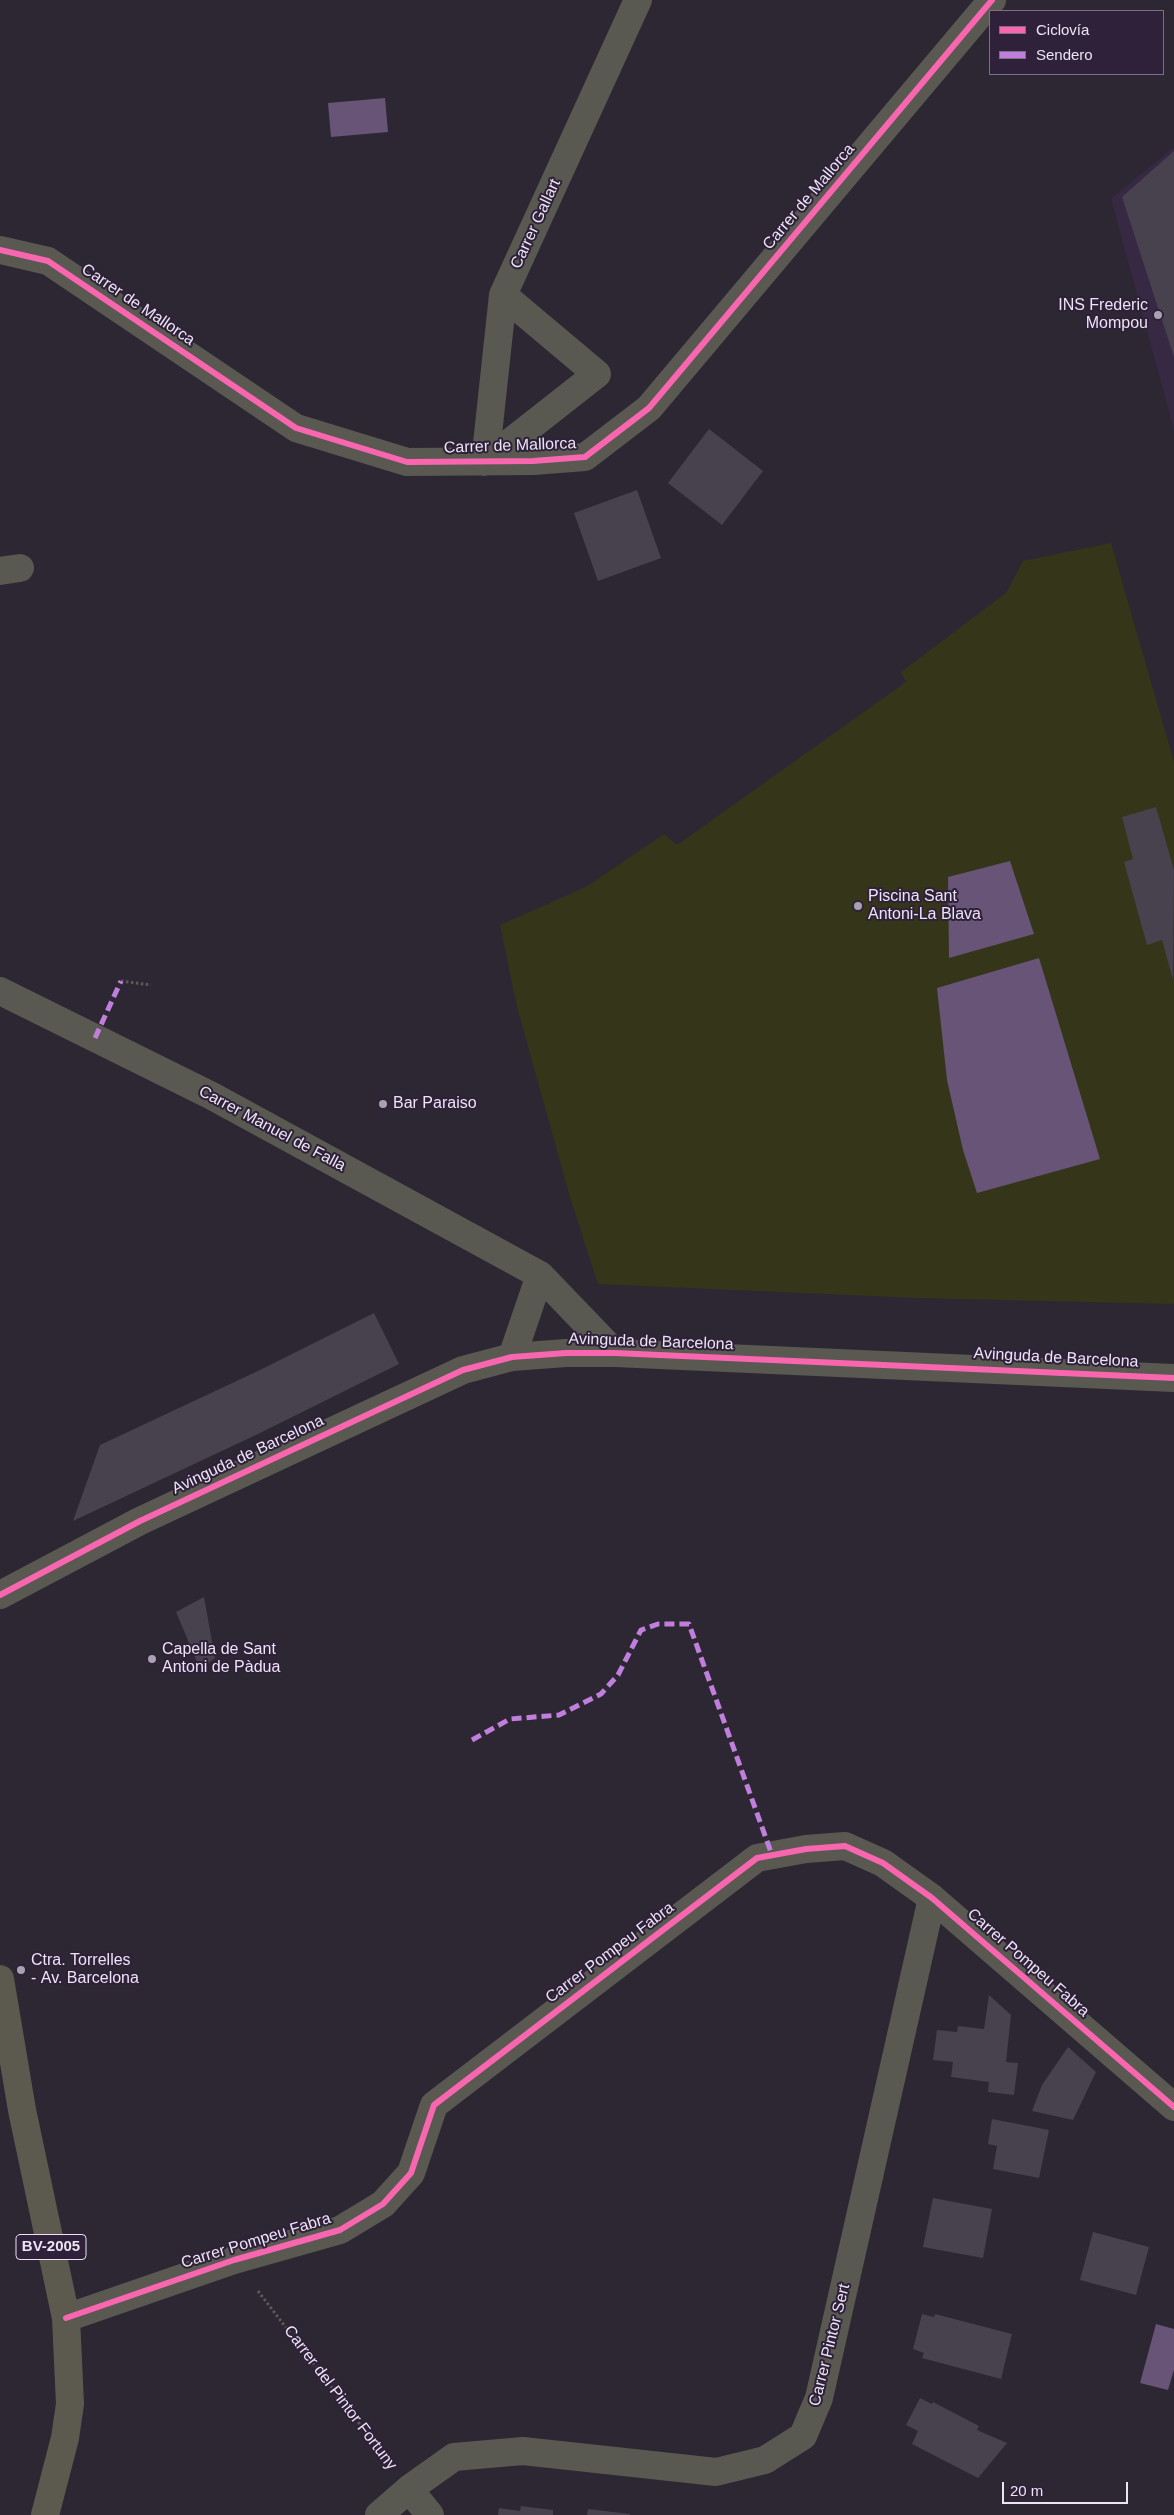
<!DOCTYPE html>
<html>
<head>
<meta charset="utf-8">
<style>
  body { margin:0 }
  #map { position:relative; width:1174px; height:2515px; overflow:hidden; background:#2d2733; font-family:Helvetica,sans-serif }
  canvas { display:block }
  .legend { position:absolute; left:989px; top:10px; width:175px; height:65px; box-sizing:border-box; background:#2e2139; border:1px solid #7a6f83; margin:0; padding:6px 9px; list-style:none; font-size:15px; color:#ece3f3 }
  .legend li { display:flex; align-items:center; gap:10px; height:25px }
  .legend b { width:25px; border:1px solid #7a6f83 }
  .scale { position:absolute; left:1002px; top:2482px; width:126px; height:22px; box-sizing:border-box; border:2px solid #ece3f3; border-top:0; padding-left:6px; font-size:15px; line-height:18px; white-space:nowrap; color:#ece3f3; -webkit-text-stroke:4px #2e2139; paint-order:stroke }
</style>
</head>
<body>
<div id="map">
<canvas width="1174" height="2515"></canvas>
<ul class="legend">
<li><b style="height:6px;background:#f766af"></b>Ciclovía</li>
<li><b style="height:6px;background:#c07fdc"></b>Sendero</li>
</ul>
<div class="scale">20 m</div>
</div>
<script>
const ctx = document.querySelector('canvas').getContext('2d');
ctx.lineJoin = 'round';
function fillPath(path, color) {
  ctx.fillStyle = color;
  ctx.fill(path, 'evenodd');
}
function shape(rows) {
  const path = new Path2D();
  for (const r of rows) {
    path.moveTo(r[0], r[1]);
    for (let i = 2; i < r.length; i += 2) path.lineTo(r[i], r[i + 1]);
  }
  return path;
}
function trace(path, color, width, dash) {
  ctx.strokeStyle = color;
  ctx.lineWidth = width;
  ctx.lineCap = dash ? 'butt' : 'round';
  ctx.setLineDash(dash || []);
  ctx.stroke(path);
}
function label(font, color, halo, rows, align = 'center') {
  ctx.font = font + ' Helvetica,sans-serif';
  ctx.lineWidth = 4;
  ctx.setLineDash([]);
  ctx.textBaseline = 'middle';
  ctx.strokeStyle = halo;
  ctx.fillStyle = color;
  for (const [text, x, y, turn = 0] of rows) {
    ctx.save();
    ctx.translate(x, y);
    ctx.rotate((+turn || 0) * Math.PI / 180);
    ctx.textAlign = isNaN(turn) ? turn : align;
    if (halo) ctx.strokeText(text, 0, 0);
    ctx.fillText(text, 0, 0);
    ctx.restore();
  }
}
const built = shape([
  [1174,147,1174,430,1111,199]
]);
const green = shape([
  [1111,543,1174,762,1174,1304,917,1298,598,1284,570,1197,517,1007,500,925,586,887,664,834,677,845,906,682,901,672,1006,593,1023,561]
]);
const water = shape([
  [385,98,388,132,331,137,328,103],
  [1010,861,1034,934,949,958,948,877],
  [1039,958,1100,1159,977,1193,963,1150,947,1080,937,988],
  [1156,2324,1174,2329,1174,2370,1168,2390,1140,2383]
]);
const building = shape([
  [1174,151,1174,357,1122,197],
  [709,429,763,471,722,525,668,483],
  [637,490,661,558,598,581,574,513],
  [1156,807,1174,870,1173,980,1162,940,1147,945,1124,862,1133,859,1122,817],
  [374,1313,399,1364,258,1434,73,1521,100,1445,260,1370],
  [204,1597,215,1658,200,1669,176,1612],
  [989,1995,1011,2015,1006,2062,1018,2063,1014,2095,988,2092,989,2082,951,2077,953,2062,933,2060,937,2030,957,2032,958,2026,984,2029],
  [1068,2047,1096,2072,1073,2120,1032,2111,1042,2085],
  [992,2119,1049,2130,1039,2178,993,2169,997,2146,988,2144],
  [933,2198,992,2209,983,2258,923,2247],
  [1093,2232,1149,2247,1136,2295,1080,2280],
  [922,2314,934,2317,935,2314,1012,2334,1001,2379,922,2358,924,2353,913,2349],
  [920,2398,932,2404,933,2402,979,2426,977,2430,1007,2443,978,2478,912,2444,918,2431,906,2425],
  [521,2506,553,2510,553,2515,498,2515,499,2508,520,2511],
  [588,2509,630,2514,630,2515,587,2515]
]);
const path = shape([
  [121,981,151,985],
  [258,2291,388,2461]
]);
const street = shape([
  [0,250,48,261,296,428,407,462,533,461,585,457,649,408,992,0],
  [485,462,503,295,638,0],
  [485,462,597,374,503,295],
  [0,571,20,568],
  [0,991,212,1096,540,1275,615,1353],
  [512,1357,540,1275],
  [0,1595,140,1521,463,1370,512,1357,566,1353,615,1353,1174,1378],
  [66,2318,234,2260,340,2230,383,2204,411,2173,434,2105,757,1858,806,1849,845,1846,883,1863,932,1898,1174,2107],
  [409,2489,430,2515],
  [379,2515,409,2489,454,2457,523,2451,716,2472,765,2460,803,2436,819,2398,932,1898]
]);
const primary = shape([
  [0,1979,22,2110,66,2318,70,2404,65,2438,45,2515]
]);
const quiet = shape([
  [95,1038,121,981],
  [472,1740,510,1719,559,1715,601,1694,618,1675,641,1630,658,1624,689,1624,772,1855]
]);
const cycleway = shape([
  [0,250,48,261,296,428,407,462,533,461,585,457,649,408,992,0],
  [0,1595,140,1521,463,1370,512,1357,566,1353,615,1353,1174,1378],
  [66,2318,234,2260,340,2230,383,2204,411,2173,434,2105,757,1858,806,1849,845,1846,883,1863,932,1898,1174,2107]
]);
const markers = [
  [1158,315,5,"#a9a1b0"],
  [858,906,5,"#a9a1b0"],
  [383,1104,5,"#a9a1b0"],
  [152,1659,5,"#a9a1b0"],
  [21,1970,5,"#a9a1b0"]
];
const shields = [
  [51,2247,70]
];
const shieldNames = [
  ["BV-2005",51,2247]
];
const streetNames = [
  ["Carrer de Mallorca",809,197,-50],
  ["Carrer Gallart",536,224,-65],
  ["Carrer de Mallorca",138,305,34],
  ["Carrer de Mallorca",510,446,-2],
  ["Carrer Manuel de Falla",272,1129,28],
  ["Avinguda de Barcelona",651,1342,2],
  ["Avinguda de Barcelona",1056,1358,3],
  ["Avinguda de Barcelona",248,1455,-25],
  ["Carrer Pompeu Fabra",610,1953,-37],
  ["Carrer Pompeu Fabra",1028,1963,41],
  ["Carrer Pompeu Fabra",256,2241,-17],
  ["Carrer Pintor Sert",830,2345,-76],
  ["Carrer del Pintor Fortuny",340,2398,53]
];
const poiNames = [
  ["INS Frederic",1148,306,"right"],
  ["Mompou",1148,324,"right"],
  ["Piscina Sant",868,897],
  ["Antoni-La Blava",868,915],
  ["Bar Paraiso",393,1104],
  ["Capella de Sant",162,1650],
  ["Antoni de Pàdua",162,1668],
  ["Ctra. Torrelles",31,1961],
  ["- Av. Barcelona",31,1979]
];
fillPath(built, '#372844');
fillPath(green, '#35351a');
fillPath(water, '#675477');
fillPath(building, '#48414e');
trace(path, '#5c5958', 3, [2.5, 2.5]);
trace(street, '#595851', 28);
trace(primary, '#5c5a4f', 28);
trace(quiet, '#c07fdc', 5, [10, 5]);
trace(cycleway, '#f766af', 6);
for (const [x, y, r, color] of markers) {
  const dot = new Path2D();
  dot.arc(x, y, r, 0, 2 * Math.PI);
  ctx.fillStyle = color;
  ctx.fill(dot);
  trace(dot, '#2e2139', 2);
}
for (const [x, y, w] of shields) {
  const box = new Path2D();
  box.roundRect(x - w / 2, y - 12.5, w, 25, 4);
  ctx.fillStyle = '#2e2139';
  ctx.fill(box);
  trace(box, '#ece3f3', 1);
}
label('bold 15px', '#ece3f3', null, shieldNames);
label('16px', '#ece3f3', '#2e2139', streetNames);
label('16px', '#ece3f3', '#2e2139', poiNames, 'left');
</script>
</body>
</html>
